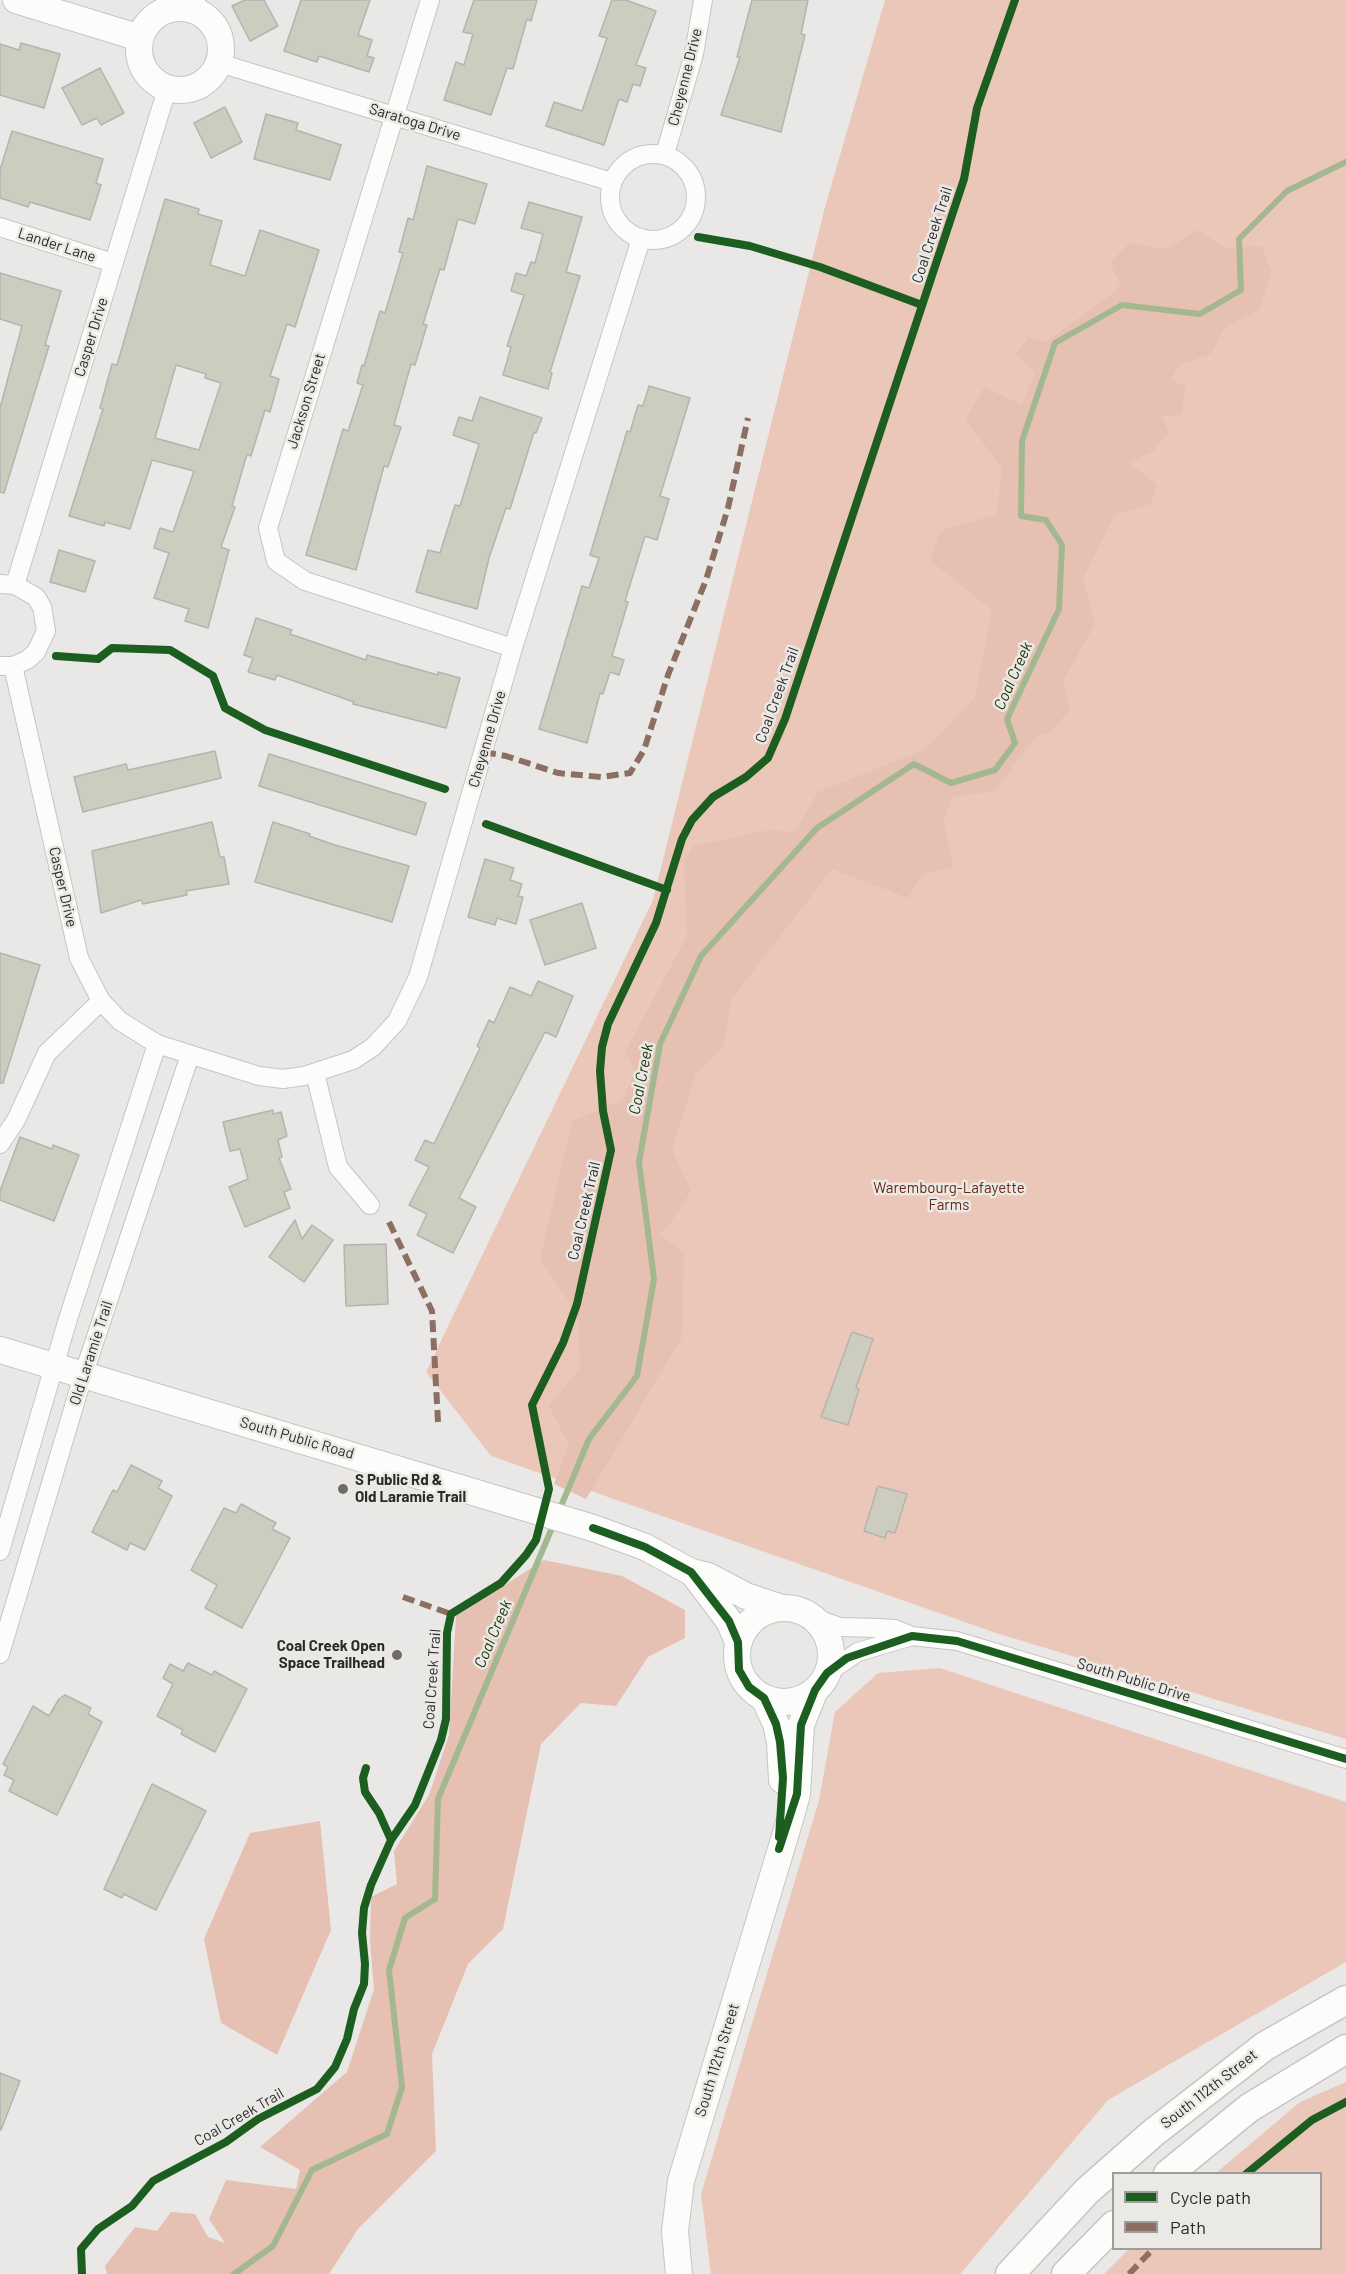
<!DOCTYPE html>
<html>
<head>
<meta charset="utf-8">
<style>
  body { margin:0 }
  #map { position:relative; width:1346px; height:2274px; overflow:hidden; background:#eae8e6; font-family:Barlow,sans-serif }
  canvas { display:block }
  .legend { position:absolute; left:1112px; top:2172px; width:210px; height:78px; box-sizing:border-box; background:#ebe9e5; border:2px solid #9e9d9a; margin:0; padding:8px 10px; list-style:none; font-size:18px; color:#2b2a29 }
  .legend li { display:flex; align-items:center; gap:12px; height:30px }
  .legend b { width:30px; border:2px solid #9e9d9a }
</style>
</head>
<body>
<div id="map">
<canvas width="1346" height="2274"></canvas>
<ul class="legend">
<li><b style="height:8px;background:#1b5e20"></b>Cycle path</li>
<li><b style="height:8px;background:#8d6e63"></b>Path</li>
</ul>
</div>
<script>
const ctx = document.querySelector('canvas').getContext('2d');
ctx.lineJoin = 'round';
function fillPath(path, color) {
  ctx.fillStyle = color;
  ctx.fill(path, 'evenodd');
}
function shape(rows) {
  const path = new Path2D();
  for (const r of rows) {
    if (r.length === 3) {
      path.moveTo(r[0] + r[2], r[1]);
      path.arc(r[0], r[1], r[2], 0, 2 * Math.PI);
      continue;
    }
    path.moveTo(r[0], r[1]);
    for (let i = 2; i < r.length; i += 2) path.lineTo(r[i], r[i + 1]);
  }
  return path;
}
function trace(path, color, width, dash) {
  ctx.strokeStyle = color;
  ctx.lineWidth = width;
  ctx.lineCap = dash ? 'butt' : 'round';
  ctx.setLineDash(dash || []);
  ctx.stroke(path);
}
function label(font, color, halo, rows, align = 'center') {
  ctx.font = font + ' Barlow,sans-serif';
  ctx.lineWidth = 5;
  ctx.setLineDash([]);
  ctx.textBaseline = 'middle';
  ctx.strokeStyle = halo;
  ctx.fillStyle = color;
  for (const [text, x, y, turn = 0] of rows) {
    ctx.save();
    ctx.translate(x, y);
    ctx.rotate((+turn || 0) * Math.PI / 180);
    ctx.textAlign = isNaN(turn) ? turn : align;
    if (halo) ctx.strokeText(text, 0, 0);
    ctx.fillText(text, 0, 0);
    ctx.restore();
  }
}
const green = shape([
  [885,0,1346,0,1346,1739,996,1633,491,1456,426,1372,653,900,825,207],
  [940,1668,1346,1802,1346,1962,1108,2100,960,2274,711,2274,701,2194,819,1800,835,1712,878,1673],
  [1346,2082,1346,2274,1104,2274,1129,2249,1320,2248,1320,2174,1216,2173,1300,2102]
]);
const forest = shape([
  [1198,230,1226,248,1261,246,1272,272,1259,310,1225,327,1212,353,1178,366,1172,379,1186,388,1181,415,1161,416,1169,432,1152,452,1128,463,1157,484,1151,504,1115,515,1083,579,1095,624,1063,681,1070,709,1051,732,1034,738,995,791,953,797,943,821,954,867,922,875,908,898,832,869,731,1000,724,1045,695,1076,672,1150,691,1191,669,1225,658,1234,684,1252,682,1337,586,1499,554,1484,569,1445,549,1406,580,1368,578,1315,540,1259,572,1121,623,1100,635,1070,625,1052,687,936,684,862,693,846,769,830,795,832,818,792,926,749,975,697,992,610,930,560,940,531,997,514,1002,468,966,420,984,387,1022,405,1035,373,1016,354,1028,338,1046,342,1121,287,1110,262,1130,243,1166,249],
  [544,1560,622,1576,685,1610,685,1638,648,1657,616,1706,581,1703,541,1744,503,1929,468,1964,432,2054,436,2151,358,2229,329,2274,107,2274,105,2266,135,2227,157,2231,171,2212,195,2214,208,2237,225,2243,209,2219,226,2180,296,2189,300,2170,260,2147,347,2072,374,1989,370,1942,371,1897,397,1884,394,1851,429,1795,449,1735,456,1616],
  [320,1821,331,1930,277,2055,221,2023,204,1939,250,1833]
]);
const stream = shape([
  [559,1511,589,1439,637,1376,654,1279,639,1162,660,1044,701,956,817,828,914,764,951,783,995,770,1015,743,1007,719,1059,609,1062,545,1046,520,1021,516,1022,441,1055,343,1122,305,1200,314,1241,290,1239,239,1287,191,1346,162],
  [234,2274,273,2246,312,2170,387,2134,402,2087,389,1970,405,1918,435,1899,438,1799,554,1523]
]);
const building = shape([
  [245,0,264,0,278,26,250,41,232,6,245,0],
  [301,0,370,0,358,35,372,40,367,56,374,58,369,72,319,56,317,62,284,51,301,0],
  [474,0,537,0,531,21,527,19,513,69,507,68,491,115,444,100,456,62,464,65,473,34,463,32,474,0],
  [612,0,626,0,656,11,636,65,646,68,640,86,633,84,627,102,619,99,604,145,546,126,554,102,582,111,607,38,599,36,612,0],
  [752,0,808,0,801,34,805,35,781,132,721,115,740,57,737,57,752,0],
  [21,43,60,54,44,108,0,95,0,44,19,50,21,43],
  [100,68,124,113,101,125,97,118,82,125,62,88,100,68],
  [225,107,242,142,211,158,194,123,225,107],
  [266,114,298,123,296,130,341,145,330,180,254,159,266,114],
  [12,131,103,159,96,183,101,185,90,220,30,202,28,207,0,198,0,170,12,131],
  [427,166,487,184,475,224,458,219,444,270,440,269,423,324,427,325,415,365,411,364,394,425,401,427,388,467,384,466,356,570,306,555,343,429,348,431,363,385,357,383,362,365,364,366,380,311,385,313,403,253,399,252,408,218,413,220,427,166],
  [165,199,199,209,198,214,222,221,210,265,245,276,260,230,319,250,295,327,287,324,270,376,279,379,270,412,265,410,251,456,247,454,232,506,235,507,221,547,229,550,208,628,185,621,189,609,154,598,169,553,154,548,160,528,173,532,194,471,152,460,130,529,105,522,104,526,69,516,103,409,100,408,112,364,117,365,165,199],
  [176,365,206,374,205,378,221,383,199,450,155,438,176,365],
  [529,202,582,217,566,272,580,276,550,372,552,373,548,389,503,375,511,347,507,346,524,295,511,291,516,273,526,276,531,262,535,263,543,234,521,228,529,202],
  [0,273,61,291,45,345,49,346,4,493,0,492,0,408,22,326,0,319,0,273],
  [649,386,690,398,660,496,669,499,657,540,645,536,625,601,628,602,612,656,624,660,619,675,610,672,603,694,600,693,587,743,539,729,582,586,589,588,599,558,590,555,627,431,630,432,638,405,643,406,649,386],
  [480,397,542,418,536,433,534,432,510,509,506,508,489,558,477,609,416,592,428,550,440,553,455,505,460,506,479,444,453,435,459,417,472,421,480,397],
  [59,550,95,561,85,592,50,582,59,550],
  [256,618,292,630,290,634,366,660,367,655,438,675,438,672,460,678,446,728,353,704,354,702,277,675,275,680,248,672,253,658,244,655,256,618],
  [215,751,221,778,83,812,74,777,126,764,128,770,215,751],
  [269,754,426,803,416,835,259,786,269,754],
  [212,822,220,857,224,857,229,884,186,891,187,895,143,904,141,900,101,913,92,851,212,822],
  [273,822,310,834,309,836,335,845,409,866,392,922,255,882,273,822],
  [485,859,514,868,510,880,522,884,518,896,523,897,516,924,497,918,495,925,468,917,485,859],
  [582,903,596,948,545,965,530,920,582,903],
  [0,953,40,965,3,1083,0,1083,0,953],
  [538,981,573,996,556,1037,545,1032,459,1198,476,1207,453,1253,417,1235,427,1214,409,1205,429,1167,415,1160,425,1140,434,1144,480,1048,477,1046,489,1020,494,1023,510,987,531,996,538,981],
  [273,1110,273,1114,281,1112,287,1136,278,1140,282,1157,279,1158,291,1189,284,1192,290,1208,245,1227,229,1187,248,1179,240,1149,230,1151,223,1122,273,1110],
  [20,1137,52,1149,53,1145,79,1155,54,1221,0,1200,0,1191,20,1137],
  [295,1220,302,1239,312,1225,333,1240,304,1282,269,1257,295,1220],
  [386,1244,388,1304,346,1306,344,1245,386,1244],
  [852,1332,873,1339,856,1388,859,1389,848,1425,821,1417,852,1332],
  [131,1465,162,1481,158,1488,172,1496,145,1550,130,1543,127,1550,92,1532,113,1490,117,1492,131,1465],
  [878,1486,907,1494,895,1533,887,1531,885,1538,864,1531,878,1486],
  [241,1504,276,1523,272,1529,290,1538,242,1628,205,1608,217,1585,191,1570,224,1508,236,1513,241,1504],
  [188,1663,212,1675,214,1671,247,1689,215,1752,181,1734,183,1730,157,1716,173,1684,163,1678,170,1664,183,1671,188,1663],
  [65,1695,91,1708,88,1714,102,1722,57,1815,9,1791,14,1780,4,1775,8,1767,3,1764,33,1706,49,1716,59,1699,65,1695],
  [152,1784,206,1811,156,1910,124,1894,122,1898,104,1889,152,1784],
  [0,2073,20,2081,1,2130,0,2129,0,2073]
]);
const street = shape([
  [430,0,268,528,276,561,305,581,513,648],
  [193,10,196,0],
  [219,63,612,182],
  [653,197,43],
  [665,154,694,54,703,0],
  [0,227,113,263],
  [0,584,15,585,36,597,42,607,46,631,36,652,27,660,13,666,0,666],
  [15,585,167,89],
  [13,666,79,958,101,1001,120,1021,157,1044,259,1076,283,1079,304,1076,353,1060,373,1047,397,1021,418,977,513,648,641,239],
  [315,1073,338,1167,370,1205],
  [0,1144,16,1120,47,1053,101,1001],
  [0,1551,67,1322,157,1044],
  [814,1618,840,1627,879,1628,895,1629,912,1636,957,1641,1346,1759],
  [0,1654,83,1376,190,1055],
  [827,1673,858,1652,912,1636]
]);
const secondary = shape([
  [16,0,140,38],
  [180,49,41],
  [0,1350,593,1528,645,1547,691,1572,708,1576,746,1596,779,1607],
  [692,1572,729,1621,738,1642],
  [784,1655,47],
  [764,1698,776,1724,780,1742,782,1780],
  [679,2274,675,2231,681,2181,791,1816,797,1794,801,1725,815,1690]
]);
const primary = shape([
  [1168,2174,1249,2108,1346,2049],
  [1010,2274,1087,2191,1153,2133,1265,2046,1346,2000],
  [1066,2274,1114,2225]
]);
const quiet = shape([
  [484,752,506,756,558,773,601,777,630,773,644,750,668,675,706,580,728,508,748,418],
  [389,1222,432,1311,438,1422],
  [403,1597,451,1614],
  [1129,2274,1154,2248]
]);
const cycleway = shape([
  [698,237,750,246,820,267,922,305],
  [56,656,98,659,112,648,170,650,213,676,225,708,265,730,445,789],
  [486,824,667,890],
  [593,1528,645,1547,691,1572,729,1621,738,1642,739,1670,749,1687,764,1698,776,1724,780,1742,783,1778,779,1837],
  [366,1768,363,1778,365,1792,379,1813,391,1840],
  [779,1849,797,1794,801,1725,815,1690,827,1673,847,1658,912,1636,957,1641,1346,1759],
  [1246,2174,1312,2120,1346,2102],
  [82,2274,81,2249,98,2229,132,2206,153,2181,226,2142,258,2119,317,2089,335,2067,347,2039,354,2009,364,1984,365,1964,362,1933,364,1908,371,1885,391,1840,415,1805,441,1740,446,1719,447,1633,451,1614,501,1583,526,1555,536,1540,549,1489,532,1405,563,1343,577,1304,611,1150,603,1111,600,1071,602,1047,608,1024,656,923,682,839,692,820,713,797,746,777,768,758,785,719,964,179,977,108,1015,0]
]);
const markers = [
  [343,1489,6,"#6e6c6b"],
  [397,1655,6,"#6e6c6b"]
];
const streetNames = [
  ["Cheyenne Drive",685,77,-76],
  ["Saratoga Drive",415,122,17],
  ["Coal Creek Trail",932,235,-72],
  ["Lander Lane",57,245,18],
  ["Casper Drive",91,337,-73],
  ["Jackson Street",306,401,-73],
  ["Coal Creek Trail",777,695,-70],
  ["Cheyenne Drive",487,739,-74],
  ["Casper Drive",63,887,77],
  ["Coal Creek Trail",584,1211,-77],
  ["Old Laramie Trail",91,1353,-72],
  ["South Public Road",297,1438,16],
  ["Coal Creek Trail",432,1679,-86],
  ["South Public Drive",1134,1680,17],
  ["South 112th Street",717,2060,-73],
  ["South 112th Street",1209,2089,-38],
  ["Coal Creek Trail",239,2117,-30]
];
const parkNames = [
  ["Warembourg-Lafayette",949,1188],
  ["Farms",949,1205]
];
const poiNames = [
  ["S Public Rd &",355,1480],
  ["Old Laramie Trail",355,1497],
  ["Coal Creek Open",385,1646,"right"],
  ["Space Trailhead",385,1663,"right"]
];
const waterNames = [
  ["Coal Creek",1013,676,-66],
  ["Coal Creek",641,1079,-79],
  ["Coal Creek",493,1634,-67]
];
fillPath(green, '#ebc7ba');
fillPath(forest, '#e6c0b2');
trace(stream, '#a3b890', 6);
fillPath(building, '#cdcdbf');
trace(building, '#b4b3b1', 1.5);
trace(street, '#c6c5c3', 20);
trace(secondary, '#c6c5c3', 28);
trace(primary, '#c6c5c3', 31);
trace(street, '#fcfcfb', 18);
trace(secondary, '#fcfcfb', 26);
trace(primary, '#fcfcfb', 28);
trace(quiet, '#8d6e63', 6, [12, 6]);
trace(cycleway, '#1b5e20', 8);
for (const [x, y, r, color] of markers) {
  const dot = new Path2D();
  dot.arc(x, y, r, 0, 2 * Math.PI);
  ctx.fillStyle = color;
  ctx.fill(dot);
  trace(dot, '#ebe9e5', 2);
}
label('15px', '#2b2a29', '#ebe9e5', streetNames);
label('15px', '#662911', '#ebe9e5', parkNames);
label('bold 15px', '#2b2a29', '#ebe9e5', poiNames, 'left');
label('italic 16px', '#22370d', '#ebe9e5', waterNames);
</script>
</body>
</html>
